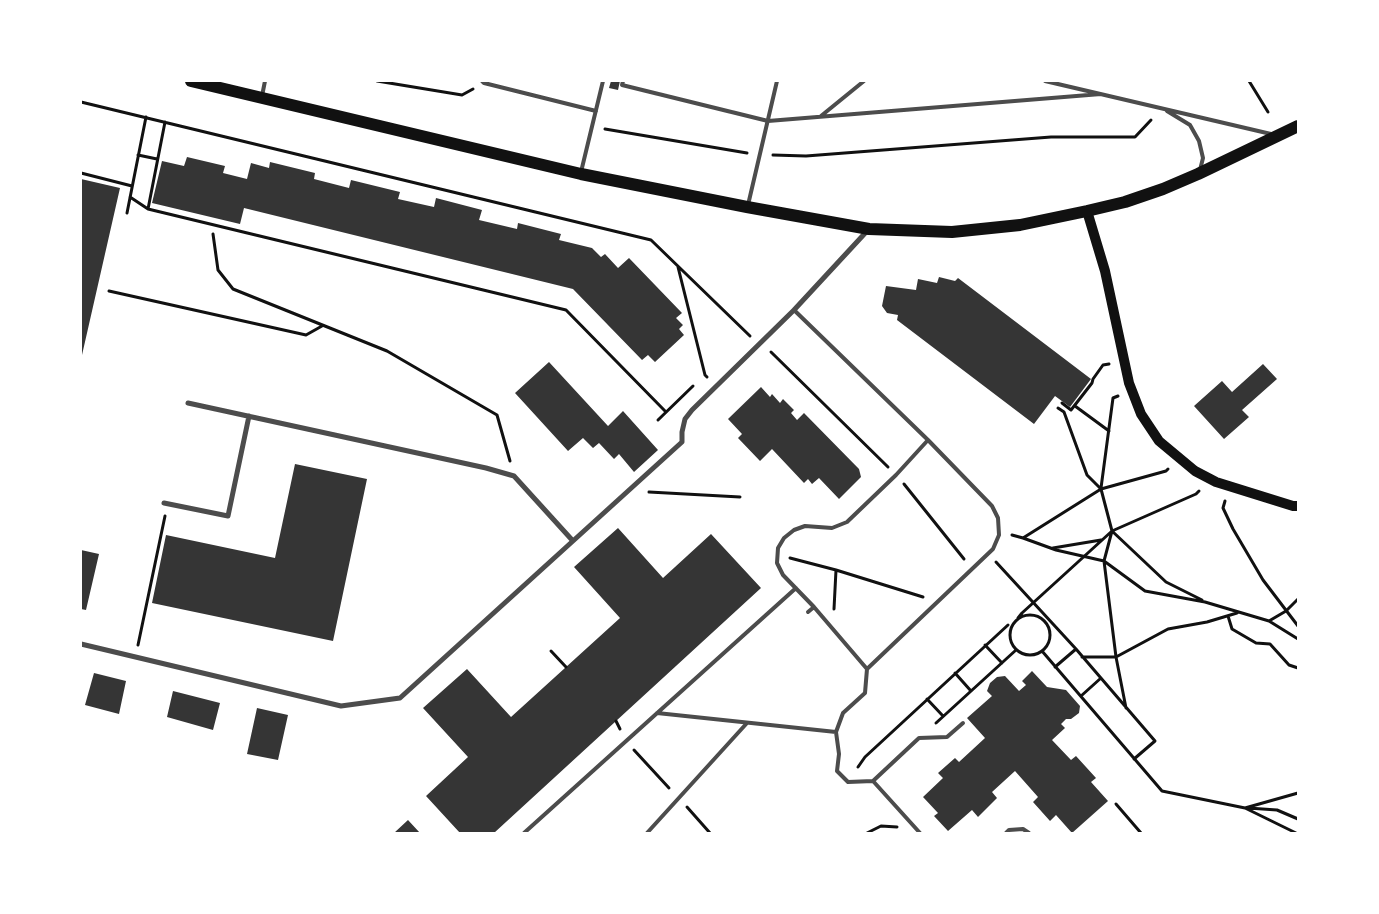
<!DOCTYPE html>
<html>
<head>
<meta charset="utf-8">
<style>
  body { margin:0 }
  #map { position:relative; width:1379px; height:914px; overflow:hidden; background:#fff; font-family:"PT Sans Narrow",sans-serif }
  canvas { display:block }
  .frame { position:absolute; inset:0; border:82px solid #fff; pointer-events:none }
</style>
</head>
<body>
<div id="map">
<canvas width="1379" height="914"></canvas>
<div class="frame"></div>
</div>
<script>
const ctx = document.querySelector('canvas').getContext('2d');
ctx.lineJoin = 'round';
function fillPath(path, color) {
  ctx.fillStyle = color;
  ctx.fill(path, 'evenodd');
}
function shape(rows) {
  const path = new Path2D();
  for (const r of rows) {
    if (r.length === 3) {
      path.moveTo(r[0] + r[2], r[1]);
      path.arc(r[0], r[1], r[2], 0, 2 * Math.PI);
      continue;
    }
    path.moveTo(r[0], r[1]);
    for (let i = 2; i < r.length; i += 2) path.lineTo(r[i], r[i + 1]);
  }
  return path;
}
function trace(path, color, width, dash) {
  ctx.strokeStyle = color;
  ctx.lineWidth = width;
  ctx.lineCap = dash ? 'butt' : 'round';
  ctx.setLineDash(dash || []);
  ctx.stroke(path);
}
const building = shape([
  [611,81,620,81,618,90,609,88],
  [187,157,225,166,223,173,247,179,251,163,269,168,270,162,315,173,314,179,349,188,351,180,400,192,398,199,434,207,436,198,482,210,479,220,517,229,518,223,561,234,559,240,592,248,601,257,605,254,618,268,629,258,682,313,676,318,683,325,679,329,684,335,655,362,648,355,642,360,573,289,244,208,240,224,152,203,162,161,184,166],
  [81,179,120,188,82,355,81,355],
  [939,277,955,281,958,278,1091,379,1070,407,1055,396,1034,424,897,320,898,315,887,313,882,306,886,286,916,290,918,279,937,283],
  [549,362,608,426,623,411,658,450,634,472,619,454,614,459,599,443,593,448,583,438,568,451,515,393],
  [1263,364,1277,379,1242,410,1249,417,1224,439,1194,406,1222,381,1232,392],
  [761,387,770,397,772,394,780,403,783,399,794,410,791,413,797,420,804,413,859,469,861,477,839,499,819,478,812,484,808,479,804,483,772,449,760,461,738,438,742,434,728,419],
  [295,464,367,479,333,641,152,603,166,535,275,558],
  [618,528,663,578,711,534,761,588,494,833,460,833,426,796,468,757,423,708,467,669,511,717,620,618,574,567],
  [81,550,99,554,86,610,81,609],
  [1032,671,1047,687,1066,690,1080,706,1079,713,1071,719,1066,719,1061,724,1065,728,1052,740,1071,760,1076,756,1096,778,1091,782,1108,801,1072,833,1056,815,1050,821,1033,802,1038,797,1015,771,992,792,997,798,978,817,972,810,948,831,934,816,938,813,923,797,943,778,938,773,955,758,959,762,985,738,967,718,992,696,987,691,990,683,997,677,1005,676,1019,691,1026,685,1022,681],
  [94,673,126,681,119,714,85,705],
  [173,691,220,703,213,730,167,717],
  [257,708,288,715,278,760,247,754],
  [408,820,420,833,394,833]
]);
const path = shape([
  [377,81,462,95,473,89],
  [1249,81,1268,112],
  [81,102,651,240,750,336],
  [605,129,747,153],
  [138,155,157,159],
  [773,155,806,156,1051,137,1135,137,1151,120],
  [81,173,132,186],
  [130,197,148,209,165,122],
  [148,209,566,310,666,412],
  [127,213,146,117],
  [213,234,218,270,233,289,387,351,497,415,510,461],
  [678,267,705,375,707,377],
  [109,291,306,335,322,326],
  [771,352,888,467],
  [1062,403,1071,410,1092,383,1093,379,1103,365,1109,364],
  [1075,406,1109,431],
  [1058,408,1064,412,1087,475,1101,489,1112,531,1104,561,1116,657,1126,708],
  [658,420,693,386],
  [904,484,964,559],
  [1101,488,1113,398,1118,396],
  [649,492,740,497],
  [1225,501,1223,508,1233,529,1263,580,1298,626],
  [1112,531,1166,582,1202,600],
  [1012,535,1023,538,1101,489,1166,471,1168,469],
  [1023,538,1056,550,1104,561,1145,591,1205,602,1269,621],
  [1053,548,1101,540],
  [790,558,836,570,923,597],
  [996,562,1076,649,1155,741,1134,759],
  [1298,599,1286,611,1269,621,1298,639],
  [834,609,836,570],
  [1030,635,20],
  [1228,616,1232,629,1256,643,1270,644,1289,665,1298,668],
  [1018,618,1022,613,1112,531,1196,494,1199,491],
  [138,645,165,516],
  [985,645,1002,663],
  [551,651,566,667],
  [1042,651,1162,791,1245,808,1296,833],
  [1082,657,1116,657,1168,629,1207,622,1237,613],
  [1055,667,1076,649],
  [955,673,971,691],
  [1081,696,1101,678],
  [927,699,943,716],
  [616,721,620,729],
  [936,723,1016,650],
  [634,750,669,788],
  [858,767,865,757,1008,625],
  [1116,804,1141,833],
  [687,807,710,833],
  [1245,808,1298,793],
  [1248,808,1277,810,1298,819],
  [867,833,881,826,897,827]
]);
const service = shape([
  [482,81,484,83,596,111],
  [623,81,622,85,768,121,1101,94],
  [1045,81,1271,134],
  [262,96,265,81],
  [1167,111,1190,125,1199,141,1203,158,1200,170],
  [821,116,864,81],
  [581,172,603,81],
  [748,205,777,81],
  [794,310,928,440,992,506,998,518,999,535,993,549,867,669,865,693,843,713,836,732,839,754,837,771,848,782,873,781,920,833],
  [808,612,814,607],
  [867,669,814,607,783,575,777,563,778,548,784,538,794,530,805,526,832,528,847,522,896,475,928,440],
  [657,713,836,732],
  [873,781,919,738,947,737,963,723],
  [524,833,796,588],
  [647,833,747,723],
  [1006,833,1009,830,1023,829,1029,833]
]);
const minor = shape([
  [188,403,486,468,514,476,573,541],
  [164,503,228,516,249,416],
  [81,644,341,706,400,698,682,442,682,432,685,419,692,410,794,310,868,230]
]);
const secondary = shape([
  [1087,211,1105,271,1129,383,1141,414,1159,441,1195,471,1216,482,1293,506,1298,506]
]);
const primary = shape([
  [191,81,581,174,747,207,869,229,952,232,1020,225,1087,211,1125,202,1163,189,1198,174,1298,126]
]);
fillPath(building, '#353535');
trace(path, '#111', 3);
trace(service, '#4c4c4c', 4);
trace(minor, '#4c4c4c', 5);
trace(secondary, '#111', 10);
trace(primary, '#111', 12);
</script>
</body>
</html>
